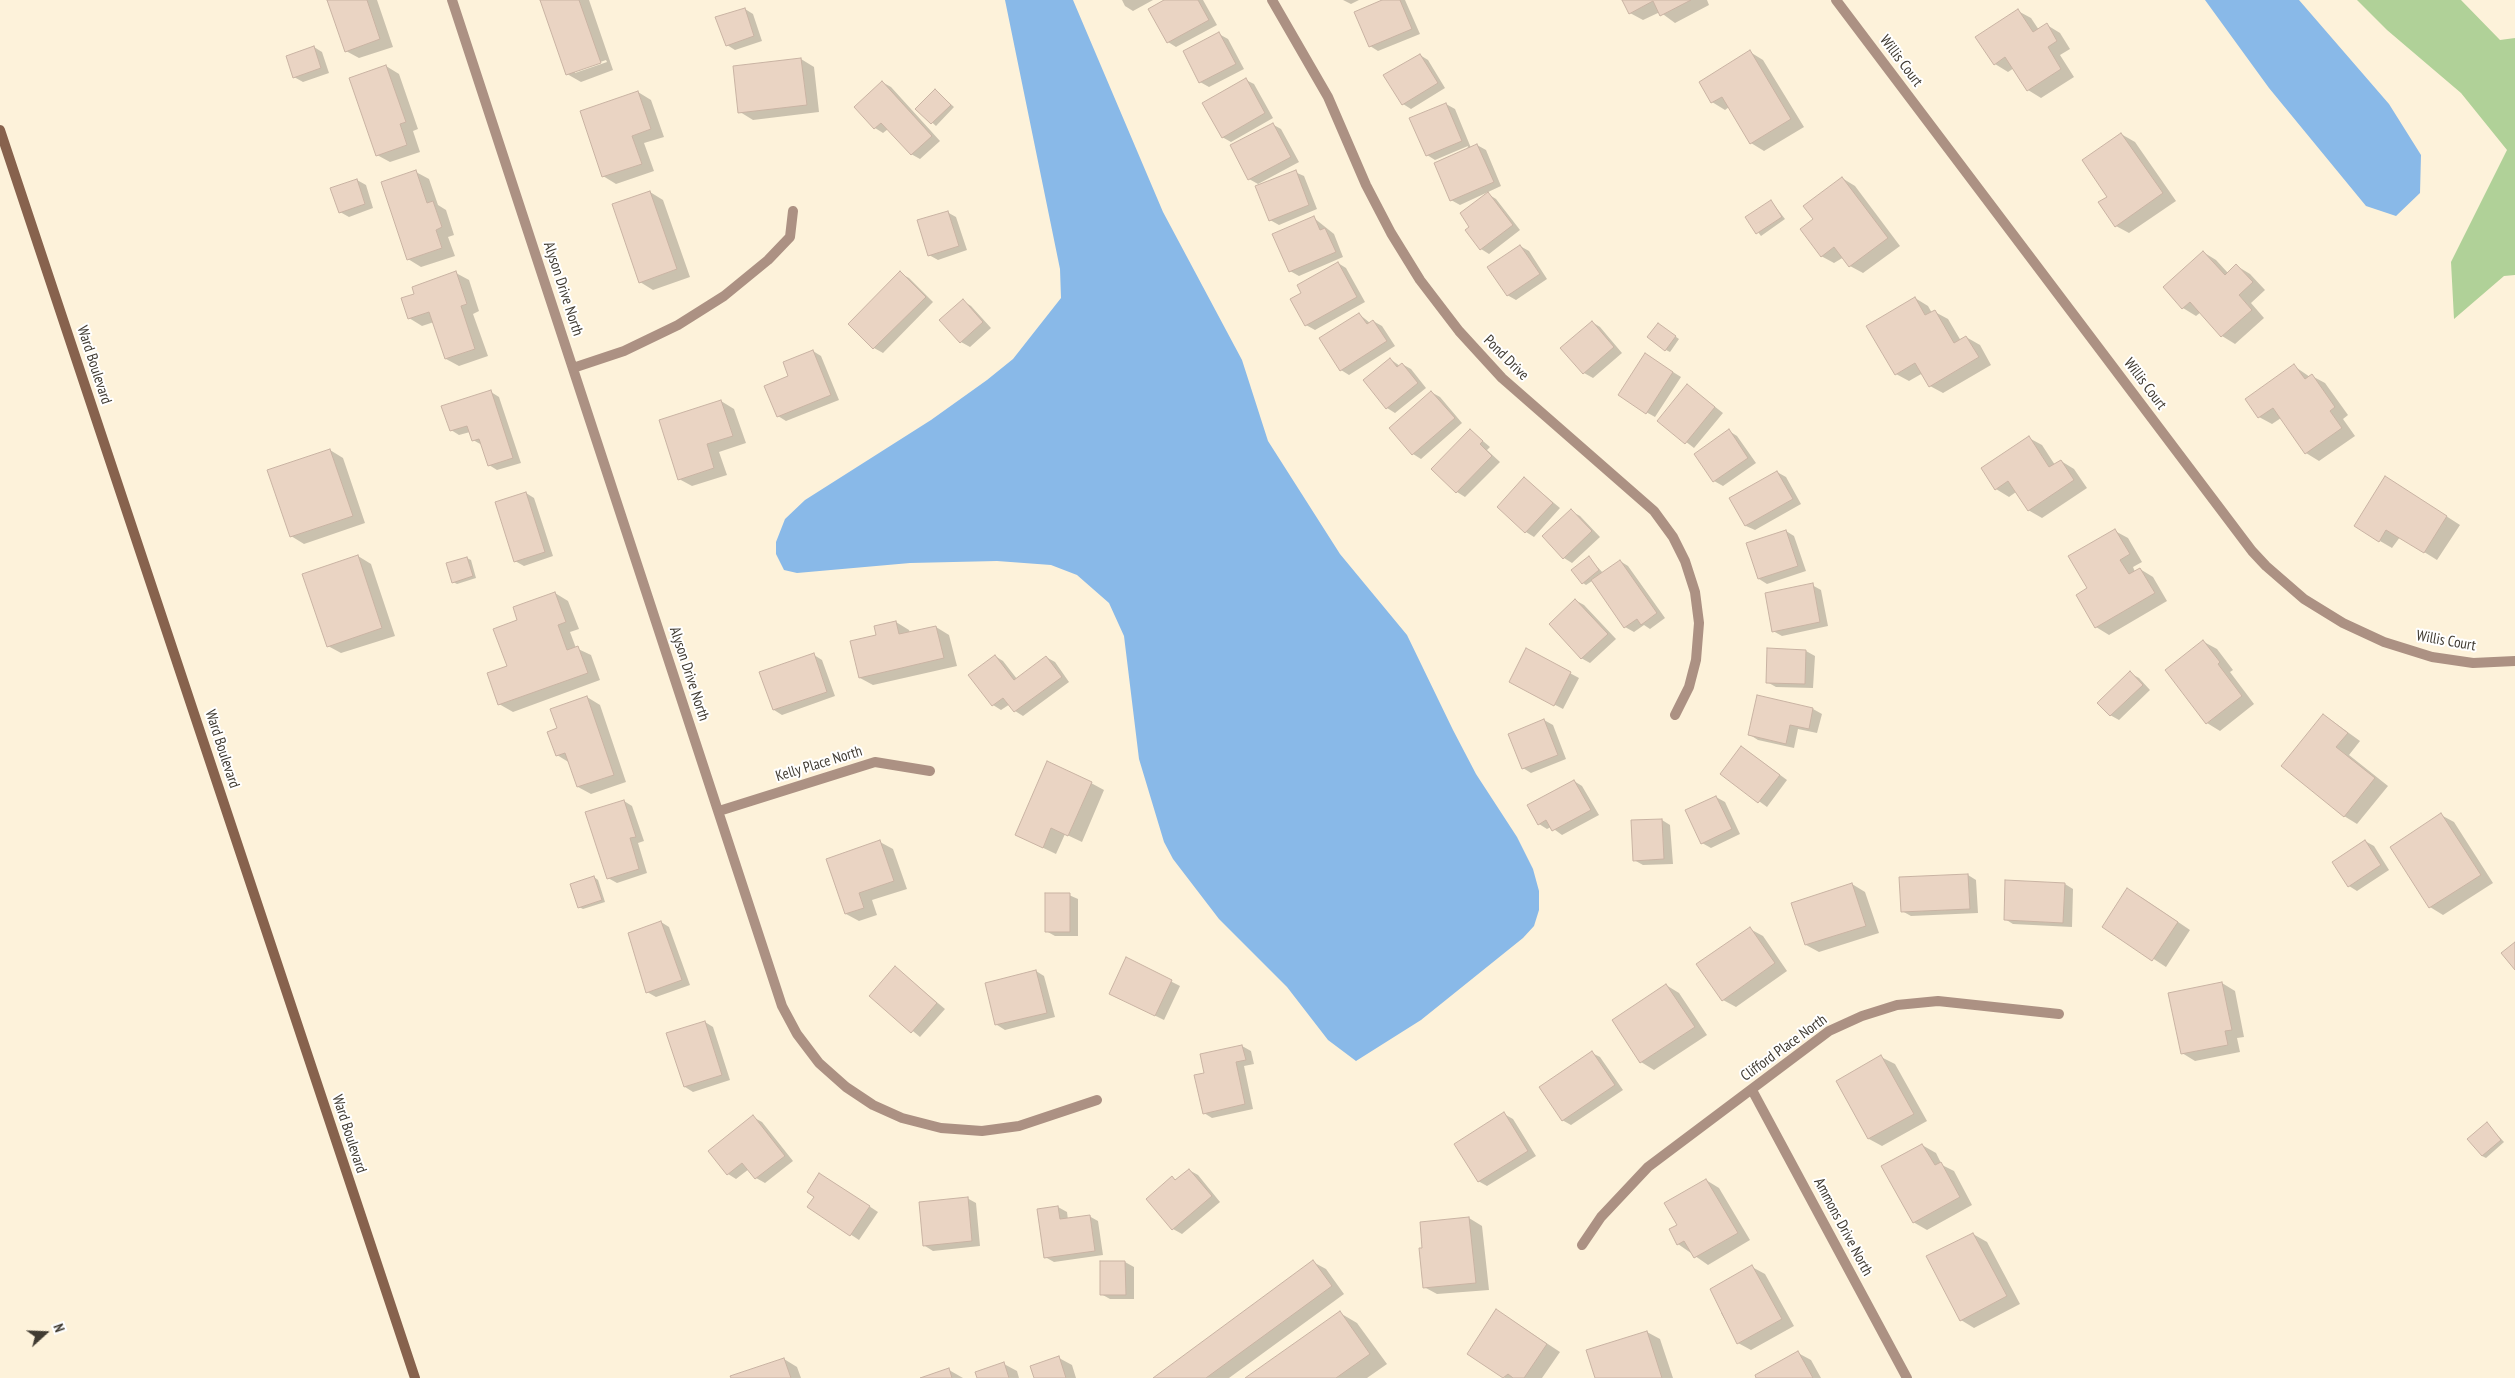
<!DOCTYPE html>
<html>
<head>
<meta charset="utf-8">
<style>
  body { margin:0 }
  #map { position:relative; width:2515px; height:1378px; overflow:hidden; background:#fdf2da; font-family:"PT Sans Narrow",sans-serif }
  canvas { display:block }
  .north { position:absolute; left:20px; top:1308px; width:50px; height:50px; -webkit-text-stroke:4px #fff; paint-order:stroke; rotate:70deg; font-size:14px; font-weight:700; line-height:20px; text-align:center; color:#403b32 }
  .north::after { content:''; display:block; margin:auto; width:18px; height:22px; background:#403b32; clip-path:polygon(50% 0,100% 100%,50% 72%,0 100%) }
</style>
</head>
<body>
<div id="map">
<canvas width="2515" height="1378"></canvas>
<div class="north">N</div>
</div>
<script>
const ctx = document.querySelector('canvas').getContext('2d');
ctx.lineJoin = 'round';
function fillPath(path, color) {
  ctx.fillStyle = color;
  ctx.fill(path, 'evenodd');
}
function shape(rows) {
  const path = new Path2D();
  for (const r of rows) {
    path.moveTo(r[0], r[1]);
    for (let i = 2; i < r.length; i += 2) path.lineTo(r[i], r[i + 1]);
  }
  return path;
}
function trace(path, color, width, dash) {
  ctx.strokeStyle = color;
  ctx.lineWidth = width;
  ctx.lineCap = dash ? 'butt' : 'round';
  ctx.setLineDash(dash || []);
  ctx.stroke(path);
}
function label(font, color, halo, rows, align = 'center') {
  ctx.font = font + ' "PT Sans Narrow",sans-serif';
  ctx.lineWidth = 4;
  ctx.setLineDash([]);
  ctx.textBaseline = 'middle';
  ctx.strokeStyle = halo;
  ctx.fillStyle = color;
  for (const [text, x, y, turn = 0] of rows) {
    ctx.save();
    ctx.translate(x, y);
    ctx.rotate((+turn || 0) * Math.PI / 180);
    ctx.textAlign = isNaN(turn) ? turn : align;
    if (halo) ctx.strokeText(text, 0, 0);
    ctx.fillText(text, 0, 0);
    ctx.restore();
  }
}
const forest = shape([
  [2357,0,2461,0,2500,40,2515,38,2515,275,2504,276,2454,319,2451,262,2507,150,2461,93,2387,30]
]);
const water = shape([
  [1005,0,1073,0,1163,212,1242,360,1268,441,1340,554,1407,635,1453,730,1476,774,1517,837,1533,869,1539,891,1539,910,1534,926,1523,938,1421,1020,1356,1061,1328,1040,1287,987,1219,919,1173,859,1164,842,1139,759,1124,636,1109,603,1077,575,1051,565,997,561,910,563,797,573,784,570,776,554,776,542,785,519,805,500,931,420,987,380,1013,359,1061,298,1060,269],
  [2205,0,2299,0,2389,104,2421,155,2420,193,2396,216,2366,206,2269,88]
]);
const shadow = shape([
  [328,0,377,0,393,47,359,58,346,51],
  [541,0,589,0,613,70,581,82,567,74],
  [606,60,607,62,575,73,575,71],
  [1122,0,1153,0,1133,11,1125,6],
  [1167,0,1203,0,1217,25,1176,47,1168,42],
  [1343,0,1359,0,1351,4],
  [1386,0,1405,0,1420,34,1378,51,1370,46],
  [1623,0,1707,0,1709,5,1675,23,1660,12,1643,20,1630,13],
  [745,9,753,14,762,41,735,50,727,45],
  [2018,11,2031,18,2039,30,2047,25,2060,33,2070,49,2060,55,2074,77,2041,98,2028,90,2014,68,2008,72,1995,64],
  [1219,34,1228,39,1244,69,1209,87,1200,82,1185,52],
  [314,47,322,52,329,73,303,82,294,77],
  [1750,52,1763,60,1804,127,1764,151,1751,143,1729,107,1725,110,1712,102],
  [1420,55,1428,60,1445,88,1411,109,1403,104],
  [801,59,814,67,819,112,753,120,740,112],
  [386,66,399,74,418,129,413,131,420,152,390,162,377,155],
  [1246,80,1254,84,1273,118,1231,142,1222,137],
  [882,82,891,87,940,141,920,159,911,154,888,129,883,133,875,128],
  [935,90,954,107,936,126,917,109],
  [638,92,651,100,664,137,644,143,654,171,616,184,603,176],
  [1446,104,1455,109,1471,148,1477,145,1486,150,1501,186,1460,205,1451,200,1468,146,1435,160,1427,155],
  [1272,124,1281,129,1299,162,1258,184,1249,179],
  [2121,134,2135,142,2176,201,2129,233,2116,226,2108,197],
  [416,172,429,179,438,205,446,210,454,235,448,237,455,256,421,267,408,259],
  [1295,172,1304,176,1317,209,1279,225,1270,220],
  [1842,178,1855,186,1900,246,1863,273,1850,266,1844,257,1834,263,1821,256,1815,220],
  [357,180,366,185,373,208,349,217,340,212],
  [650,192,663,200,690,277,653,290,640,282],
  [1488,194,1496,199,1520,230,1489,254,1481,249,1471,227],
  [1771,201,1785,219,1761,236,1746,217],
  [947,212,956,217,967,250,938,260,929,255],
  [1314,218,1334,234,1343,257,1299,276,1290,271],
  [1520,246,1529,251,1547,279,1516,300,1507,295],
  [2203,252,2216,260,2228,273,2237,266,2250,274,2265,290,2251,303,2264,318,2235,344,2222,336,2201,312,2196,316,2183,308,2164,287],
  [1338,263,1346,268,1365,302,1315,330,1306,325,1303,293],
  [456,273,469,280,479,311,473,314,488,356,459,366,446,359,434,322,422,326,409,318,416,295],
  [900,273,909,278,933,302,883,353,874,348,850,324],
  [1915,298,1928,306,1932,313,1935,312,1948,319,1961,341,1966,337,1980,345,1991,365,1943,393,1930,386,1923,373,1909,381,1896,374],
  [963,301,971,306,991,328,970,347,961,342],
  [1359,314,1370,323,1373,321,1382,326,1395,346,1349,375,1341,370],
  [1592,322,1600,327,1622,353,1593,378,1584,373,1562,348],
  [1662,327,1679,339,1670,352,1666,350],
  [813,351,821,356,839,400,786,421,778,416,790,377],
  [1390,359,1400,366,1402,364,1411,369,1426,388,1395,413,1387,408],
  [1654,360,1681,377,1655,417,1646,412],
  [2294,366,2310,377,2312,376,2325,383,2348,415,2343,419,2355,436,2319,461,2306,453,2281,418,2272,424,2259,417],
  [1687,385,1723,413,1694,448,1659,421],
  [491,392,499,397,521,463,497,470,489,465,482,445,473,440,470,432,459,435,451,430],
  [1431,392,1440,397,1462,423,1421,459,1413,454],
  [721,401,734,409,746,443,719,452,727,475,692,486,679,479],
  [1470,430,1490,447,1487,450,1500,462,1465,497,1457,492],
  [1729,431,1737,436,1756,463,1723,486,1714,481],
  [2029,438,2042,445,2055,465,2061,461,2074,469,2087,488,2042,518,2028,510,2016,492,2009,497,1996,489],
  [330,450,343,458,365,523,304,544,291,536],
  [1777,472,1786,477,1801,504,1755,530,1746,526,1731,499],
  [1524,478,1560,508,1534,537,1526,532],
  [2398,485,2460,525,2437,560,2400,537,2392,548,2380,541],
  [526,493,534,498,553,556,524,566,515,561],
  [1571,511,1580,516,1600,537,1572,563,1564,558],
  [1786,531,1794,536,1806,571,1767,584,1759,579],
  [2115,531,2128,538,2142,562,2133,567,2135,572,2140,569,2153,577,2167,601,2109,635,2096,627,2077,595,2089,588],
  [358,556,371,564,395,636,341,653,328,646],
  [467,558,471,560,476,578,457,584,453,582],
  [1589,558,1603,573,1620,561,1628,566,1665,618,1650,629,1644,625,1634,632,1625,627,1592,581,1586,585,1583,583],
  [1812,585,1821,590,1828,626,1782,636,1773,631],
  [555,593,568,601,579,629,570,632,576,648,591,655,600,680,513,712,499,704,519,621],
  [1575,600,1584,605,1616,639,1590,663,1581,658],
  [896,622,909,630,910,633,936,627,949,635,957,666,873,685,860,678,877,636],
  [2204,642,2217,649,2233,670,2230,672,2254,704,2220,731,2207,723],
  [1527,650,1579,678,1563,709,1519,686],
  [1769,650,1806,651,1815,656,1813,688,1776,687,1767,682],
  [814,655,822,660,835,696,782,715,774,710],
  [995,656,1003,661,1017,679,1046,657,1055,662,1069,682,1023,716,1015,711,1010,704,1001,710,993,705],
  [2130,673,2139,678,2150,690,2119,720,2110,715],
  [587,697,600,705,626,782,591,794,578,787,570,763,557,755],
  [1758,697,1813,709,1822,714,1817,733,1798,729,1794,748,1758,740,1750,735],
  [2324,715,2360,741,2349,755,2388,786,2357,824,2344,816],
  [1544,720,1553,725,1566,759,1531,773,1523,768],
  [1742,747,1787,780,1767,807,1722,774],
  [1574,781,1582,786,1599,815,1562,835,1551,827,1547,829,1539,824],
  [1091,783,1104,790,1082,842,1065,834,1056,854,1016,835],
  [1716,797,1725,802,1740,834,1711,848,1702,843],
  [624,801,632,806,644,841,638,843,647,873,617,883,608,878],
  [2441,815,2454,822,2493,883,2443,915,2430,907,2391,847],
  [1662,820,1670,825,1673,864,1643,865,1634,860],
  [2365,841,2374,846,2389,870,2357,891,2349,886],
  [880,842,893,849,907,889,872,900,877,915,859,921,846,914],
  [1968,875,1976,880,1978,913,1911,916,1902,911],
  [594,877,598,880,605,902,583,909,579,907],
  [1852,884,1865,892,1879,933,1819,952,1806,945],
  [2065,884,2073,889,2072,927,2013,924,2005,919],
  [1069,895,1078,899,1078,936,1055,936,1046,931],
  [2141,897,2190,930,2166,967,2103,926],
  [661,922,669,927,690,985,656,997,647,992],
  [1750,929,1763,936,1787,971,1736,1007,1723,1000],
  [1127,959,1180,986,1164,1020,1119,998],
  [895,967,945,1009,920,1037,871,996],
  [1036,971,1044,976,1055,1017,1005,1030,997,1025],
  [2222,983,2235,991,2244,1037,2237,1038,2240,1052,2195,1061,2182,1053],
  [1666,985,1679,993,1707,1035,1654,1070,1641,1062],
  [705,1022,713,1027,730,1080,693,1092,685,1087],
  [1242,1046,1251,1051,1254,1064,1244,1066,1253,1109,1212,1118,1204,1113,1206,1074],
  [1592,1053,1600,1057,1623,1090,1571,1125,1562,1120],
  [1881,1057,1895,1064,1927,1121,1882,1146,1869,1139,1837,1081],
  [1504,1114,1513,1119,1536,1156,1487,1186,1478,1181],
  [753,1117,762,1122,793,1161,765,1183,756,1178,749,1169,736,1179,728,1174],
  [2487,1124,2504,1142,2486,1158,2482,1156],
  [1922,1145,1936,1153,1942,1165,1954,1171,1972,1205,1927,1230,1913,1222],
  [1189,1170,1198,1175,1220,1202,1182,1234,1173,1229,1172,1178,1177,1180],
  [828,1179,878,1212,859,1240,809,1207],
  [1706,1180,1719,1188,1750,1240,1708,1265,1678,1244,1679,1225],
  [967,1198,976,1203,980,1246,933,1251,925,1246],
  [1058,1207,1067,1212,1068,1220,1089,1216,1098,1221,1103,1255,1054,1262,1045,1257],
  [1469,1218,1482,1226,1489,1290,1437,1294,1424,1287],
  [1973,1234,1987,1242,2020,1304,1974,1328,1961,1320,1928,1257],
  [1101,1262,1125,1262,1134,1267,1134,1299,1110,1299,1101,1294],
  [1313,1262,1326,1269,1344,1294,1229,1378,1155,1378],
  [1752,1267,1765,1274,1794,1326,1751,1350,1738,1343,1721,1313],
  [1340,1313,1357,1323,1387,1364,1367,1378,1247,1378],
  [1510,1319,1560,1352,1542,1378,1505,1378,1469,1353],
  [1647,1332,1660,1339,1673,1378,1596,1378],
  [1798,1353,1811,1360,1821,1378,1758,1378],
  [1059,1358,1072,1365,1076,1378,1035,1378],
  [784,1359,797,1367,801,1378,732,1378],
  [1004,1364,1017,1371,1019,1378,979,1378],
  [949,1370,963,1378,924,1378]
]);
const building = shape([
  [327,0,367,0,380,39,345,52,327,0],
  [540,0,579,0,601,63,566,75,540,0],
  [1164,0,1198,0,1209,20,1167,43,1148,9,1164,0],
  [1382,0,1400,0,1412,29,1369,47,1354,12,1382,0],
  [1622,0,1691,0,1660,16,1653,1,1629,14,1622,0],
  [745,8,754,36,726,46,715,17,745,8],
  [2018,9,2033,32,2047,23,2057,41,2048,47,2061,69,2027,91,2005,57,1994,65,1975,37,2018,9],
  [1219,32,1236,64,1199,83,1183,51,1219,32],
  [314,46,321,68,293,78,286,56,314,46],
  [1750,50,1791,119,1750,144,1722,97,1711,103,1699,82,1750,50],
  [1420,54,1438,83,1402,105,1383,75,1420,54],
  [801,58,807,105,738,113,733,66,801,58],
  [386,65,406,122,400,124,407,145,376,156,349,78,386,65],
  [1246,78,1265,113,1222,138,1202,103,1246,78],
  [882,81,932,136,911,155,881,123,874,129,854,107,882,81],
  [935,89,951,105,931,124,915,109,935,89],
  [638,91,651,129,632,136,642,164,602,177,580,111,638,91],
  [1446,103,1462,141,1426,156,1409,118,1446,103],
  [1273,123,1291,157,1248,180,1230,145,1273,123],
  [2121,133,2163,193,2115,227,2098,202,2107,197,2082,160,2121,133],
  [1477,144,1494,182,1450,201,1434,163,1477,144],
  [416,170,427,203,433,201,442,227,436,230,442,248,407,260,381,182,416,170],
  [1296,170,1309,205,1269,221,1255,186,1296,170],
  [1842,177,1888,238,1849,267,1834,247,1821,257,1800,229,1813,219,1803,206,1842,177],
  [357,179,365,204,339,213,330,188,357,179],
  [650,191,677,269,639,283,612,204,650,191],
  [1488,192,1513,225,1480,250,1465,230,1469,227,1460,213,1488,192],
  [1771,200,1782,217,1756,234,1745,217,1771,200],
  [948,211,959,246,928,256,917,220,948,211],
  [1314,216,1320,230,1325,228,1336,252,1289,272,1272,234,1314,216],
  [1520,245,1540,274,1507,296,1487,267,1520,245],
  [2203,251,2225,275,2236,264,2253,282,2239,295,2252,310,2221,337,2190,302,2182,309,2163,287,2203,251],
  [1338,262,1357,297,1305,326,1290,299,1301,293,1297,285,1338,262],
  [456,271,467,304,461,306,475,349,445,359,429,312,408,319,401,298,414,294,412,287,456,271],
  [900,271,926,297,873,349,848,324,900,271],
  [1915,297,1925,315,1935,310,1954,343,1966,336,1979,357,1929,387,1915,363,1895,375,1866,326,1915,297],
  [963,299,983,322,960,343,939,320,963,299],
  [1359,313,1367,324,1373,320,1387,341,1340,371,1319,338,1359,313],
  [1592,321,1614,347,1583,374,1560,348,1592,321],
  [1658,323,1676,336,1665,351,1647,337,1658,323],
  [813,350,831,395,777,417,764,386,788,376,783,362,813,350],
  [1645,353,1673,372,1646,414,1618,395,1645,353],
  [1390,358,1397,367,1402,363,1418,383,1386,409,1363,380,1390,358],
  [2294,364,2305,379,2312,374,2335,407,2330,411,2342,428,2305,454,2273,408,2258,418,2245,399,2294,364],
  [1687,384,1715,407,1685,444,1657,421,1687,384],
  [491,390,513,458,488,466,479,439,472,441,467,426,450,431,441,406,491,390],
  [1431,391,1455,418,1412,455,1389,428,1431,391],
  [721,400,733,436,707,444,714,468,678,480,659,420,721,400],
  [1470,429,1483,441,1480,444,1492,456,1456,493,1431,469,1470,429],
  [1729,429,1748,458,1713,482,1694,454,1729,429],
  [2029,436,2049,467,2061,460,2074,480,2028,511,2008,481,1995,490,1981,468,2029,436],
  [330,449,353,516,290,537,267,470,330,449],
  [1777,471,1793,499,1745,526,1729,498,1777,471],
  [2385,476,2447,516,2424,553,2386,530,2379,542,2354,526,2385,476],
  [1524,477,1553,503,1525,533,1497,507,1524,477],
  [526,492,545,552,514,562,495,502,526,492],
  [1571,509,1592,531,1563,559,1542,536,1571,509],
  [2115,529,2130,554,2120,560,2129,574,2140,568,2155,593,2095,628,2076,595,2087,588,2068,556,2115,529],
  [1786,530,1798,566,1758,579,1746,543,1786,530],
  [358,555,382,628,327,647,302,574,358,555],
  [1589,556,1599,570,1582,584,1571,570,1589,556],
  [467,557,473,576,452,583,446,563,467,557],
  [1620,560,1657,613,1641,625,1637,619,1624,628,1591,580,1620,560],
  [1813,583,1820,622,1772,632,1765,593,1813,583],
  [555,592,566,622,558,625,567,650,578,646,588,673,498,705,487,673,507,666,493,629,517,620,513,607,555,592],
  [1575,599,1608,634,1581,659,1549,624,1575,599],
  [896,621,899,634,936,626,944,658,859,678,850,641,876,635,874,626,896,621],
  [2203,640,2220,662,2218,664,2242,696,2206,724,2165,670,2203,640],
  [1526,648,1571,672,1554,706,1509,682,1526,648],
  [1767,648,1806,650,1805,684,1766,683,1767,648],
  [814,653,827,692,773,710,759,672,814,653],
  [995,655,1014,680,1046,656,1062,677,1014,712,1003,698,992,706,968,675,995,655],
  [2130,671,2143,685,2110,716,2097,703,2130,671],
  [1757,695,1813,708,1809,729,1790,725,1786,744,1748,735,1757,695],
  [587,696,614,775,577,787,565,753,556,756,547,732,557,728,550,709,587,696],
  [2323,714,2348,733,2336,747,2375,778,2344,817,2281,766,2323,714],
  [1544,719,1558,755,1522,769,1508,734,1544,719],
  [1741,746,1780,775,1758,803,1720,774,1741,746],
  [1047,761,1092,782,1068,836,1051,828,1043,848,1015,835,1047,761],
  [1574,780,1591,810,1552,831,1546,820,1538,825,1527,805,1574,780],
  [1716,796,1732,829,1701,844,1685,810,1716,796],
  [624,800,636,837,630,838,639,869,607,879,585,812,624,800],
  [2441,813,2481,875,2429,908,2390,847,2441,813],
  [1662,819,1664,859,1633,861,1631,820,1662,819],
  [880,840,894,881,859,893,864,908,845,914,826,859,880,840],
  [2365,840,2381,865,2348,887,2332,862,2365,840],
  [1968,874,1970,909,1901,912,1899,877,1968,874],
  [594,876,602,900,578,908,570,884,594,876],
  [2005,880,2065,883,2063,923,2004,920,2005,880],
  [1852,883,1866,926,1805,945,1791,903,1852,883],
  [2127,888,2178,922,2152,961,2102,927,2127,888],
  [1045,893,1070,893,1070,932,1045,932,1045,893],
  [661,921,682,980,646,993,628,933,661,921],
  [1750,927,1775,963,1722,1001,1696,964,1750,927],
  [2515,942,2515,970,2501,953,2515,942],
  [1126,957,1172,980,1155,1016,1109,994,1126,957],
  [895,966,937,1003,911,1033,869,996,895,966],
  [1036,970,1047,1013,995,1025,985,983,1036,970],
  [2222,982,2232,1030,2225,1031,2228,1045,2181,1054,2168,993,2222,982],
  [1666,984,1695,1027,1640,1063,1612,1020,1666,984],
  [705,1021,722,1075,684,1087,666,1033,705,1021],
  [1242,1045,1246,1060,1236,1062,1245,1104,1203,1114,1194,1075,1204,1073,1200,1054,1242,1045],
  [1592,1051,1615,1085,1562,1121,1539,1087,1592,1051],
  [1881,1055,1914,1114,1868,1139,1836,1081,1881,1055],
  [1504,1112,1528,1151,1478,1182,1454,1144,1504,1112],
  [753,1115,785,1156,755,1179,742,1163,727,1175,708,1151,753,1115],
  [2487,1122,2501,1140,2482,1156,2467,1139,2487,1122],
  [1922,1144,1935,1165,1941,1162,1960,1197,1913,1223,1881,1166,1922,1144],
  [1189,1169,1212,1196,1172,1230,1146,1199,1172,1176,1175,1180,1189,1169],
  [819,1173,870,1206,850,1236,807,1207,814,1197,807,1192,819,1173],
  [1706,1179,1738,1233,1694,1258,1684,1241,1677,1245,1669,1229,1677,1225,1664,1203,1706,1179],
  [968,1197,972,1241,923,1246,919,1202,968,1197],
  [1058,1206,1060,1219,1090,1215,1095,1251,1044,1258,1037,1209,1058,1206],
  [1469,1217,1476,1283,1423,1288,1419,1248,1422,1248,1420,1222,1469,1217],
  [1973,1233,2007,1296,1960,1321,1926,1256,1973,1233],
  [1313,1260,1332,1286,1206,1378,1153,1378,1313,1260],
  [1100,1261,1125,1261,1126,1295,1100,1295,1100,1261],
  [1752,1265,1782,1319,1737,1344,1710,1289,1752,1265],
  [1496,1309,1547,1344,1524,1378,1513,1378,1508,1374,1503,1378,1467,1354,1496,1309],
  [1340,1311,1370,1354,1336,1378,1245,1378,1340,1311],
  [1647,1331,1662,1378,1595,1378,1586,1350,1647,1331],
  [1798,1351,1813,1378,1756,1378,1755,1375,1798,1351],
  [1059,1356,1066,1378,1034,1378,1030,1366,1059,1356],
  [784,1358,791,1378,731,1378,730,1376,784,1358],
  [1004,1362,1009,1378,977,1378,975,1372,1004,1362],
  [949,1368,952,1378,920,1378,949,1368]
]);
const minor = shape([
  [452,0,782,1006,797,1034,819,1063,846,1087,873,1105,902,1118,941,1128,982,1131,1019,1126,1097,1100],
  [1272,0,1328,97,1366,185,1391,233,1420,280,1459,331,1502,378,1654,511,1673,537,1685,561,1695,592,1699,623,1696,660,1689,687,1675,715],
  [1836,0,2252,551,2266,566,2304,599,2343,623,2384,642,2432,657,2473,663,2515,661],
  [573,368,624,351,678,325,724,296,768,260,790,237,793,211],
  [719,811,875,762,930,771],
  [1752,1090,1907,1378],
  [1582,1245,1601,1217,1648,1167,1829,1031,1862,1016,1897,1005,1938,1001,2059,1014]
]);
const secondary = shape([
  [0,130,415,1378]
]);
const streetNames = [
  ["Willis Court",1901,61,53],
  ["Alyson Drive North",563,289,72],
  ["Pond Drive",1506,358,45],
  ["Ward Boulevard",94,365,72],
  ["Willis Court",2145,384,53],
  ["Willis Court",2446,641,10],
  ["Alyson Drive North",689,674,72],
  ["Ward Boulevard",222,749,72],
  ["Kelly Place North",819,764,-17],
  ["Clifford Place North",1784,1048,-36],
  ["Ward Boulevard",349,1134,72],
  ["Ammons Drive North",1843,1227,62]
];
fillPath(forest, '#b0d198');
fillPath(water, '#89b9e8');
fillPath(shadow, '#0003');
fillPath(building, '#ead4c3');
trace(building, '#c9b3a3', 1);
trace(minor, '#ac9183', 10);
trace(secondary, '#87624d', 10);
label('15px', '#403b32', '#fff', streetNames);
</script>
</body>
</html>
